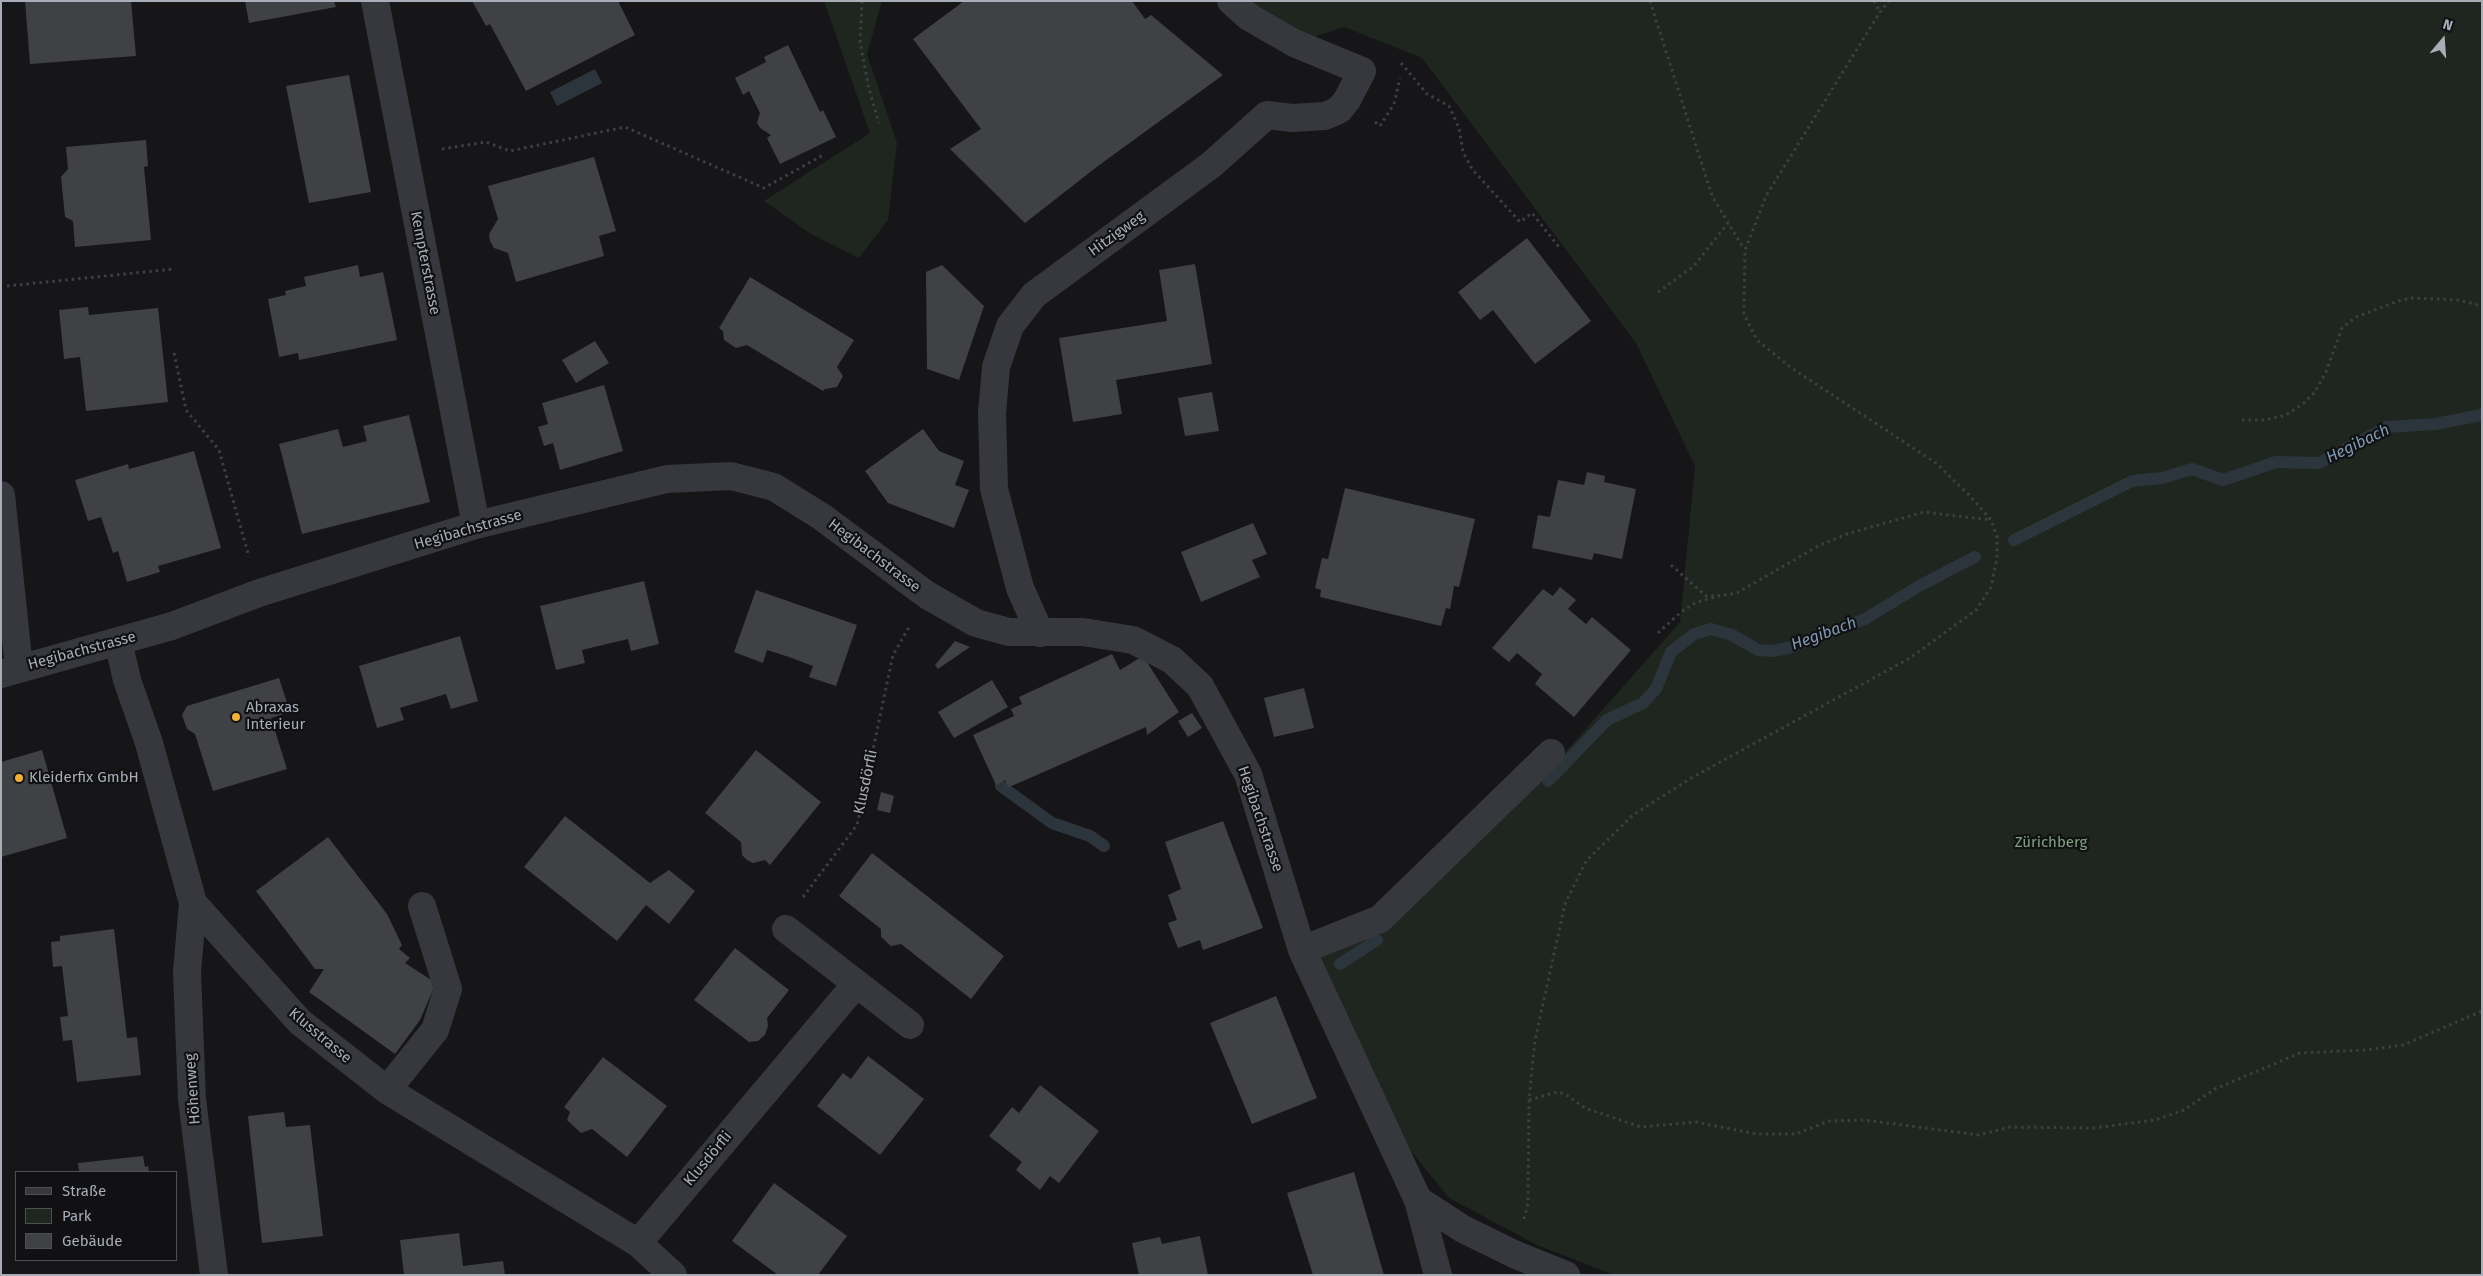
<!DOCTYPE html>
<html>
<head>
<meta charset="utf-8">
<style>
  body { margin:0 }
  #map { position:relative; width:2483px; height:1276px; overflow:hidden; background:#161618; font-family:"Fira Sans",sans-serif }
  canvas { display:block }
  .frame { position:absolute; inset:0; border:2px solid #a8adb8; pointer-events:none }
  .legend { position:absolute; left:15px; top:1171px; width:162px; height:90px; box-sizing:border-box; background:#111113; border:1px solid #4d4f55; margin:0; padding:6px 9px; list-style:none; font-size:15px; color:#a8adb8 }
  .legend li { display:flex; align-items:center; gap:10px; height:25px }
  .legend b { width:25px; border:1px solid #4d4f55 }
  .north { position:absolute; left:2418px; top:15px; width:50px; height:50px; -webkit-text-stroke:4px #111113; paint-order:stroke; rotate:18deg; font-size:14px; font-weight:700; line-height:20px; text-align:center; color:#a8adb8 }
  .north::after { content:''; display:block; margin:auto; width:18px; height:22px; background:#a8adb8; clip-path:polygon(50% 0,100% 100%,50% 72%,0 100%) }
</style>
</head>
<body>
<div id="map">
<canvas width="2483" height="1276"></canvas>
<div class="frame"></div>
<ul class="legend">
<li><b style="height:6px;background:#37383d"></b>Straße</li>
<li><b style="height:14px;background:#1e261f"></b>Park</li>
<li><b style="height:14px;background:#404145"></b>Gebäude</li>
</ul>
<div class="north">N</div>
</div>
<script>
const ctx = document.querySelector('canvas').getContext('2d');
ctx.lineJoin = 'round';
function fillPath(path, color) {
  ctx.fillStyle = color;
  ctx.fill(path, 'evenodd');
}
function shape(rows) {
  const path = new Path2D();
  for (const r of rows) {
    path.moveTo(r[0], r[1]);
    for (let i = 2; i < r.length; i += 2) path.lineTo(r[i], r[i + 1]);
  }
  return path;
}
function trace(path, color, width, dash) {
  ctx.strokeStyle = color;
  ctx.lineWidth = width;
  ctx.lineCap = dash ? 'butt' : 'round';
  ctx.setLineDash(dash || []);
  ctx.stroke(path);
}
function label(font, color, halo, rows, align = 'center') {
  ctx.font = font + ' "Fira Sans",sans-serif';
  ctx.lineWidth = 4.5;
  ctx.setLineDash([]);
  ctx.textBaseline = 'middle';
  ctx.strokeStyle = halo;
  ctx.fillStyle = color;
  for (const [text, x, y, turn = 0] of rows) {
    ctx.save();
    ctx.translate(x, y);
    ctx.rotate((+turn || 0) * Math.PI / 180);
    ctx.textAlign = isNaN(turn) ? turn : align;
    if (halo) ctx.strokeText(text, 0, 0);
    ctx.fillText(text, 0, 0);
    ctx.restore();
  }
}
const green = shape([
  [824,1,882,1,867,54,897,143,888,220,859,258,811,234,764,201,870,133],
  [1250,1,2482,1,2482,1275,1614,1275,1537,1245,1449,1198,1403,1141,1321,957,1553,766,1680,622,1695,466,1636,343,1422,58,1344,27,1294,43]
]);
const water = shape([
  [595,69,602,83,557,106,550,92]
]);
const stream = shape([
  [2014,540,2132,481,2162,478,2192,469,2223,480,2276,462,2319,463,2387,427,2435,424,2482,415],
  [1548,781,1607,720,1643,703,1656,689,1671,652,1694,634,1711,629,1732,635,1758,650,1772,651,1789,648,1865,619,1919,586,1975,557],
  [1001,786,1052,823,1090,836,1104,846],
  [1340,964,1377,940]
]);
const building = shape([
  [25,1,131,1,136,56,30,64],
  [245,1,334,1,336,7,249,23],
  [472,1,618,1,635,35,526,91,490,24,486,26],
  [964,1,1132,1,1145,19,1151,15,1223,75,1098,166,1025,223,950,149,981,129,913,39],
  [788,45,820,112,823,110,836,137,780,164,767,138,771,135,760,128,757,123,760,113,749,91,743,95,735,78,766,62,764,57],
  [349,75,371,192,309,203,286,86],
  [146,140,148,166,144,167,151,240,75,247,73,221,65,217,61,177,68,169,66,147],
  [594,157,616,231,599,236,604,256,516,282,508,253,494,248,490,241,489,234,498,219,488,186],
  [1527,238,1591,321,1535,364,1493,310,1480,320,1458,292],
  [1195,264,1212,364,1116,380,1122,414,1073,422,1059,338,1167,321,1159,270],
  [358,265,360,277,383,272,397,340,299,360,298,353,279,357,268,299,286,295,285,291,306,286,304,277],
  [942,265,984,306,959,380,927,369,926,272],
  [750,277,854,340,837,367,843,376,837,387,825,389,823,391,747,345,736,348,724,340,723,331,719,328],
  [88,307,89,315,158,308,168,402,86,411,80,357,64,359,59,310],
  [595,341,609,363,576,383,562,360],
  [604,385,623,451,560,470,553,443,544,446,538,427,548,424,542,403],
  [1212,392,1219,431,1185,436,1178,398],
  [409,415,430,502,302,534,279,444,338,429,343,447,367,441,363,426],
  [923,429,939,451,964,461,955,485,969,490,954,528,888,503,865,471],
  [194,451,221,548,158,566,160,572,127,582,118,551,113,553,101,517,88,521,75,480,128,464,129,469],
  [1587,472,1605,476,1604,482,1636,489,1622,559,1594,553,1592,560,1532,548,1538,515,1550,517,1558,480,1584,485],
  [1345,488,1475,519,1459,587,1454,586,1450,609,1446,608,1441,626,1320,597,1321,590,1315,588,1322,558,1328,559],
  [1253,523,1267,554,1252,560,1260,577,1201,602,1181,552],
  [644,581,659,644,631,651,628,639,582,650,585,663,556,670,540,606],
  [1560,587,1576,600,1568,609,1586,624,1592,617,1631,650,1574,717,1535,684,1542,674,1517,653,1509,662,1492,648,1543,589,1553,596],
  [756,590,857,625,836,686,809,677,813,666,789,657,767,650,763,663,734,652],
  [460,636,478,701,451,709,446,694,400,708,404,720,377,728,359,666],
  [955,641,970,647,938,669,935,665],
  [1112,654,1120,670,1143,656,1179,712,1147,735,1146,727,1014,785,1008,787,1005,780,996,785,973,735,1014,716,1011,709,1022,704,1019,697],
  [279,678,290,712,271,718,287,769,213,791,195,734,187,729,182,715,187,706],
  [992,680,1008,707,954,738,938,712],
  [1304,688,1314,728,1274,737,1264,698],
  [1192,713,1202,728,1188,737,1178,721],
  [42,750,67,838,1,857,1,762],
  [756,750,821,802,770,865,765,860,753,863,747,860,742,855,741,842,705,813],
  [881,792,894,796,890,813,877,810],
  [565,816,650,883,669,870,695,891,669,924,646,905,617,941,524,867],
  [1223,821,1263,928,1203,950,1200,940,1178,948,1168,923,1177,920,1168,895,1181,889,1165,842],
  [328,837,387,914,402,945,399,949,410,958,405,963,436,983,420,1020,395,1054,309,992,324,969,315,969,256,891],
  [872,853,1004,956,971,999,901,944,891,946,881,937,881,929,839,896],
  [114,929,127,1038,137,1037,141,1075,77,1082,72,1040,63,1041,60,1017,68,1016,62,966,53,967,51,942,60,941,60,936],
  [735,948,789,990,767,1018,768,1026,765,1035,758,1041,749,1042,694,1000],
  [1276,996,1317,1098,1252,1124,1210,1023],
  [868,1056,924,1099,880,1155,817,1106,843,1073,851,1079],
  [603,1057,667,1106,627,1157,592,1129,581,1133,567,1120,570,1112,564,1107],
  [1040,1085,1099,1131,1059,1183,1050,1176,1040,1190,1016,1170,1022,1162,989,1136,1012,1107,1019,1113],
  [284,1112,286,1127,310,1125,323,1236,262,1243,248,1116],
  [143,1156,145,1167,148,1166,149,1172,79,1172,78,1163],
  [1354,1172,1384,1275,1313,1275,1287,1193],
  [774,1183,847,1236,818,1275,778,1275,732,1241],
  [459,1233,463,1266,503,1261,505,1275,404,1275,400,1240],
  [1200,1236,1208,1275,1139,1275,1132,1243,1160,1237,1162,1244]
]);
const path = shape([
  [862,1,860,42,869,89,879,123],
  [1650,1,1712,196,1744,249],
  [1874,1,1880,12],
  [1401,63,1427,94,1449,106,1459,128,1463,152,1472,169,1520,222,1532,213,1559,247],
  [1375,122,1380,126,1394,104,1400,78],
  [442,149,486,142,510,151,625,127,764,188,825,154],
  [7,286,174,269],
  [1658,292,1694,266,1728,223],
  [174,353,186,410,219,450,249,557],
  [2242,420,2265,420,2286,415,2304,403,2315,392,2326,372,2342,328,2356,317,2401,300,2413,298,2458,300,2482,306],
  [1671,565,1706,596,1714,596],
  [1658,633,1681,612,1695,603,1718,596,1737,593,1820,545,1847,534,1924,512,1991,520],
  [803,897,857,825,893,655,909,627],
  [1529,1100,1557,1092,1565,1094,1585,1108,1641,1127,1696,1122,1756,1134,1796,1134,1829,1121,1864,1120,1979,1135,2010,1127,2094,1128,2155,1120,2184,1110,2215,1089,2300,1053,2367,1050,2403,1045,2482,1011],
  [1524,1219,1528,1203,1529,1100,1535,1040,1565,904,1586,861,1633,815,1693,777,1910,658,1976,610,1991,587,1997,558,1997,537,1991,520,1970,496,1936,463,1790,367,1757,340,1744,314,1745,250,1766,196,1880,12,1889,1]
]);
const minor = shape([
  [375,1,476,525],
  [1,495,19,668],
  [1040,633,1020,588,994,489,992,413,996,367,1010,326,1034,295,1211,165,1267,115,1292,118,1325,116,1339,110,1347,100,1362,71,1294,43,1249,17,1231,1],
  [118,641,127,680,149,743,193,903,300,1022,387,1090,638,1243,673,1275],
  [1,674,172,626,259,593,476,525,667,479,731,476,774,487,822,517,927,595,976,623,1009,632,1083,632,1133,640,1172,660,1200,686,1248,774,1302,950,1418,1200,1463,1229,1516,1255,1566,1275],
  [193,903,187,972,192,1099,214,1275],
  [786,929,910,1025],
  [1302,950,1380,919,1551,753],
  [387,1090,435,1030,448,989,422,906],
  [1418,1200,1438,1275],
  [638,1243,856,984]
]);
const markers = [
  [236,717,5,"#f2b134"],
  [19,778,5,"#f2b134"]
];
const streetNames = [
  ["Hitzigweg",1117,234,-36],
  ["Kempterstrasse",425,263,79],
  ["Hegibachstrasse",468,530,-16],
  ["Hegibachstrasse",874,556,37],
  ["Hegibachstrasse",82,651,-15],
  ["Klusdörfli",866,782,-78],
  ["Hegibachstrasse",1260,819,71],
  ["Klusstrasse",320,1036,40],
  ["Höhenweg",193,1089,-94],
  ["Klusdörfli",708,1159,-50]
];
const poiNames = [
  ["Abraxas",246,708],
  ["Interieur",246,725],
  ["Kleiderfix GmbH",29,778]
];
const parkNames = [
  ["Zürichberg",2051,843]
];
const waterNames = [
  ["Hegibach",2358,444,-26],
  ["Hegibach",1824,634,-20]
];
fillPath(green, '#1e261f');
fillPath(water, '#2c353c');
trace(stream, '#2c353c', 12);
fillPath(building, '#404145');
trace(path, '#3d3f44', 3, [2.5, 4]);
trace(minor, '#37383d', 28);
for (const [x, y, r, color] of markers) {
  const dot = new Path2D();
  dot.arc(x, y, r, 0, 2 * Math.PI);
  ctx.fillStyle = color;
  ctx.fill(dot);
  trace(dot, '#111113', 2);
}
label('15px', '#a8adb8', '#111113', streetNames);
label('15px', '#a8adb8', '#111113', poiNames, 'left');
label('15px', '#7fa381', '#111113', parkNames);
label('italic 16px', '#7f9bb3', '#111113', waterNames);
</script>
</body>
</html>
